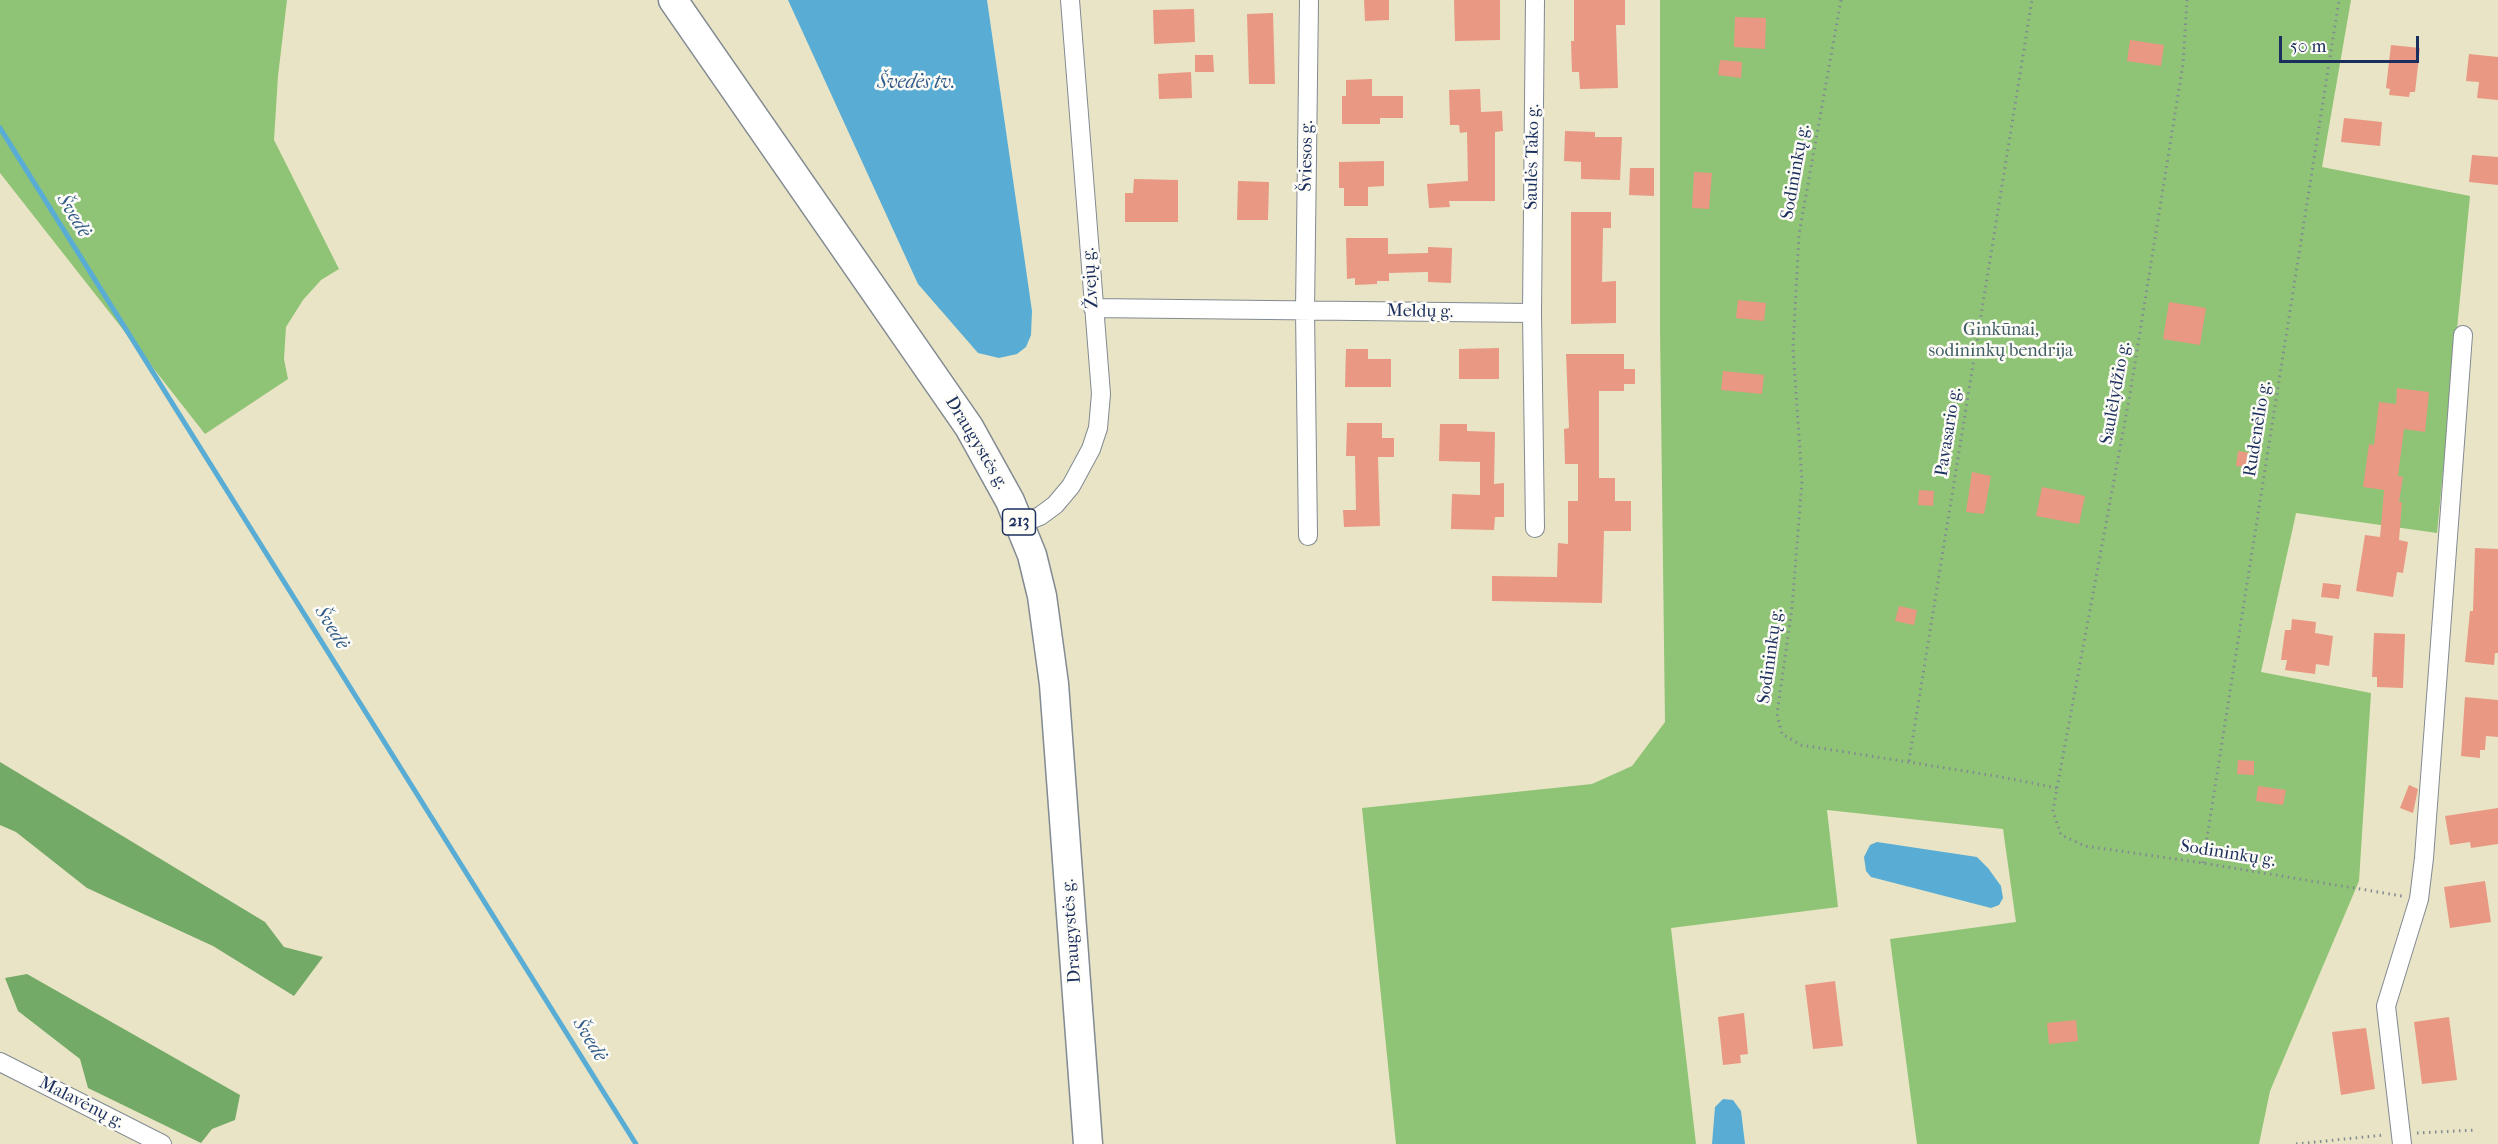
<!DOCTYPE html>
<html>
<head>
<meta charset="utf-8">
<style>
  body { margin:0 }
  #map { position:relative; width:2498px; height:1144px; overflow:hidden; background:#e9e4c5; font-family:"IM FELL French Canon",serif }
  canvas { display:block }
  .scale { position:absolute; left:2279px; top:36px; width:140px; height:27px; box-sizing:border-box; border:3px solid #1b2f5e; border-top:0; padding-left:8px; font-size:18px; line-height:21px; white-space:nowrap; color:#1b2f5e; -webkit-text-stroke:4px #fdfcf7; paint-order:stroke }
</style>
</head>
<body>
<div id="map">
<canvas width="2498" height="1144"></canvas>
<div class="scale">50 m</div>
</div>
<script>
const ctx = document.querySelector('canvas').getContext('2d');
ctx.lineJoin = 'round';
function fillPath(path, color) {
  ctx.fillStyle = color;
  ctx.fill(path, 'evenodd');
}
function shape(rows) {
  const path = new Path2D();
  for (const r of rows) {
    path.moveTo(r[0], r[1]);
    for (let i = 2; i < r.length; i += 2) path.lineTo(r[i], r[i + 1]);
  }
  return path;
}
function trace(path, color, width, dash) {
  ctx.strokeStyle = color;
  ctx.lineWidth = width;
  ctx.lineCap = dash ? 'butt' : 'round';
  ctx.setLineDash(dash || []);
  ctx.stroke(path);
}
function label(font, color, halo, rows, align = 'center') {
  ctx.font = font + ' "IM FELL French Canon",serif';
  ctx.lineWidth = 5;
  ctx.setLineDash([]);
  ctx.textBaseline = 'middle';
  ctx.strokeStyle = halo;
  ctx.fillStyle = color;
  for (const [text, x, y, turn = 0] of rows) {
    ctx.save();
    ctx.translate(x, y);
    ctx.rotate((+turn || 0) * Math.PI / 180);
    ctx.textAlign = isNaN(turn) ? turn : align;
    if (halo) ctx.strokeText(text, 0, 0);
    ctx.fillText(text, 0, 0);
    ctx.restore();
  }
}
const green = shape([
  [0,0,287,0,278,76,274,140,339,269,321,280,303,300,286,327,284,359,288,379,205,434,0,173],
  [1660,0,2351,0,2322,167,2470,196,2437,533,2296,513,2295,518,2261,672,2371,693,2359,881,2270,1091,2259,1144,1917,1144,1890,939,2016,922,2003,829,1827,810,1838,907,1671,928,1696,1144,1396,1144,1362,808,1592,784,1632,766,1665,722,1660,330]
]);
const forest = shape([
  [0,762,265,922,284,947,323,957,294,996,213,946,87,888,16,832,0,825],
  [27,974,240,1095,235,1120,212,1129,201,1143,88,1088,80,1059,18,1011,5,978]
]);
const water = shape([
  [788,0,987,0,1032,311,1031,335,1026,347,1017,354,999,358,978,353,918,284],
  [1877,842,1977,857,1988,868,2001,886,2003,898,1999,905,1991,908,1871,877,1866,871,1864,857,1870,845],
  [1723,1099,1733,1100,1741,1111,1745,1144,1712,1144,1715,1107]
]);
const stream = shape([
  [0,128,636,1144]
]);
const building = shape([
  [1364,0,1389,0,1389,20,1365,21],
  [1454,0,1500,0,1500,40,1455,41],
  [1574,0,1625,0,1625,25,1616,25,1618,88,1580,89,1579,72,1572,72,1571,41,1574,41],
  [1194,9,1195,42,1154,44,1153,10],
  [1273,13,1275,84,1249,84,1247,14],
  [1735,17,1766,18,1765,49,1734,47],
  [2130,40,2164,45,2161,66,2127,61],
  [2391,45,2420,48,2415,92,2410,92,2409,97,2389,95,2390,89,2386,88],
  [2469,54,2498,57,2498,100,2477,98,2479,82,2466,81],
  [1195,55,1213,55,1214,72,1195,72],
  [1720,60,1742,62,1741,78,1718,75],
  [1191,72,1192,98,1159,99,1158,74],
  [1372,79,1372,96,1403,96,1403,118,1380,118,1380,124,1342,124,1342,96,1346,96,1346,80],
  [1480,89,1481,112,1502,111,1503,131,1495,132,1495,201,1449,201,1450,207,1429,208,1427,184,1468,181,1467,132,1460,133,1459,125,1450,125,1449,90],
  [2344,118,2382,122,2380,146,2341,142],
  [1565,131,1595,132,1595,137,1622,137,1620,180,1581,179,1581,162,1564,161],
  [2472,155,2498,157,2498,185,2469,182],
  [1384,161,1384,186,1368,187,1368,206,1344,206,1344,188,1339,188,1339,162],
  [1630,168,1654,168,1654,196,1629,195],
  [1694,172,1712,173,1709,209,1692,208],
  [1134,179,1178,180,1178,222,1125,222,1125,193,1133,193],
  [1238,181,1269,182,1268,220,1237,220],
  [1571,212,1611,212,1611,228,1603,228,1602,282,1616,281,1616,323,1571,324],
  [1346,238,1388,238,1388,254,1428,253,1428,247,1452,248,1451,283,1428,282,1428,272,1389,273,1389,281,1377,281,1377,284,1355,285,1355,278,1347,279],
  [1738,300,1766,303,1764,321,1736,318],
  [2169,302,2206,308,2200,345,2163,339],
  [1499,348,1499,379,1459,379,1459,349],
  [1346,349,1368,349,1368,359,1391,359,1391,387,1345,387],
  [1566,354,1624,354,1624,369,1635,369,1635,384,1624,384,1624,391,1599,391,1599,478,1615,478,1615,501,1631,501,1631,531,1604,531,1602,603,1492,601,1492,576,1557,577,1558,543,1568,544,1568,501,1578,501,1578,464,1565,464,1564,429,1569,428],
  [1723,371,1764,375,1762,394,1721,390],
  [2397,388,2429,392,2425,432,2404,429,2398,476,2403,477,2399,502,2402,502,2399,540,2408,542,2403,573,2397,572,2393,597,2356,591,2365,535,2380,537,2384,490,2363,487,2369,444,2374,445,2379,402,2396,404],
  [1347,423,1382,423,1382,438,1394,438,1394,457,1378,457,1380,526,1344,527,1343,510,1356,510,1355,456,1346,456],
  [1440,424,1467,424,1467,431,1495,432,1494,484,1504,483,1504,517,1495,517,1494,530,1451,529,1452,494,1480,495,1480,462,1439,461],
  [2238,451,2257,454,2255,468,2236,466],
  [1972,472,1991,476,1984,514,1966,512],
  [2042,487,2085,496,2079,524,2036,516],
  [1919,490,1934,491,1933,506,1918,505],
  [2475,548,2498,549,2498,653,2495,653,2494,665,2465,662,2470,611,2473,611],
  [2323,583,2341,585,2339,599,2321,597],
  [1899,606,1917,610,1914,625,1895,621],
  [2292,619,2316,622,2315,633,2333,636,2329,666,2316,664,2315,674,2285,670,2287,660,2281,660,2285,630,2291,630],
  [2374,633,2405,634,2403,688,2377,687,2377,677,2372,677],
  [2465,697,2498,700,2498,737,2486,736,2485,750,2480,750,2480,758,2461,756],
  [2238,760,2254,761,2254,775,2237,774],
  [2409,785,2418,789,2413,813,2400,808],
  [2258,786,2286,790,2283,805,2256,801],
  [2498,808,2498,844,2471,848,2470,842,2450,845,2445,816],
  [2485,881,2491,922,2450,928,2444,887],
  [1835,981,1843,1046,1813,1049,1805,985],
  [1744,1013,1748,1054,1740,1055,1741,1063,1723,1065,1718,1017],
  [2449,1017,2457,1080,2422,1084,2414,1022],
  [2076,1020,2078,1041,2049,1044,2047,1023],
  [2366,1028,2375,1089,2341,1095,2332,1032]
]);
const path = shape([
  [1841,0,1799,234,1793,348,1802,481,1792,608,1777,714,1782,734,1801,745,1996,776,2057,788,2053,811,2061,835,2085,846,2203,863,2402,896],
  [1909,761,2032,0],
  [2057,788,2130,394,2183,64,2187,0],
  [2203,863,2339,0],
  [2417,1133,2476,1130],
  [2296,1144,2384,1135]
]);
const minor = shape([
  [1093,308,1532,313,1535,528],
  [1532,313,1535,0],
  [1020,524,1040,516,1055,505,1071,486,1091,449,1098,428,1101,394,1070,0],
  [1308,536,1305,311,1309,0],
  [0,1062,162,1144],
  [2402,1144,2386,1006,2419,899,2424,858,2463,335]
]);
const primary = shape([
  [673,0,969,427,1010,501,1032,555,1042,596,1054,684,1088,1144]
]);
const shields = [
  [1019,522,33]
];
const shieldNames = [
  ["213",1019,522]
];
const streetNames = [
  ["Šviesos g.",1307,156,-89],
  ["Saulės Tako g.",1533,157,-89],
  ["Sodininkų g.",1796,172,-80],
  ["Žvejų g.",1091,278,-94],
  ["Meldų g.",1420,312,1],
  ["Saulėlydžio g.",2116,393,-80],
  ["Rudenėlio g.",2258,429,-81],
  ["Pavasario g.",1949,432,-81],
  ["Draugystės g.",976,443,59],
  ["Sodininkų g.",1771,656,-82],
  ["Sodininkų g.",2228,854,9],
  ["Draugystės g.",1072,931,-94],
  ["Malavėnų g.",81,1103,27]
];
const parkNames = [
  ["Ginkūnai,",2001,331],
  ["sodininkų bendrija",2001,352]
];
const waterNames = [
  ["Švedės tv.",916,83],
  ["Švedė",73,216,58],
  ["Švedė",331,628,58],
  ["Švedė",589,1040,58]
];
fillPath(green, '#8fc476');
fillPath(forest, '#73aa67');
fillPath(water, '#59add5');
trace(stream, '#59add5', 5);
fillPath(building, '#e99883');
trace(minor, '#828a92', 20);
trace(primary, '#828a92', 31);
trace(path, '#828a92', 3, [1.5, 4.5]);
trace(minor, '#fff', 18);
trace(primary, '#fff', 28);
for (const [x, y, w] of shields) {
  const box = new Path2D();
  box.roundRect(x - w / 2, y - 13, w, 26, 4.5);
  ctx.fillStyle = '#fdfcf7';
  ctx.fill(box);
  trace(box, '#1b2f5e', 1.5);
}
label('bold 16px', '#1b2f5e', null, shieldNames);
label('18px', '#1b2f5e', '#fdfcf7', streetNames);
label('18px', '#3e5c65', '#fdfcf7', parkNames);
label('italic 20px', '#315b88', '#fdfcf7', waterNames);
</script>
</body>
</html>
